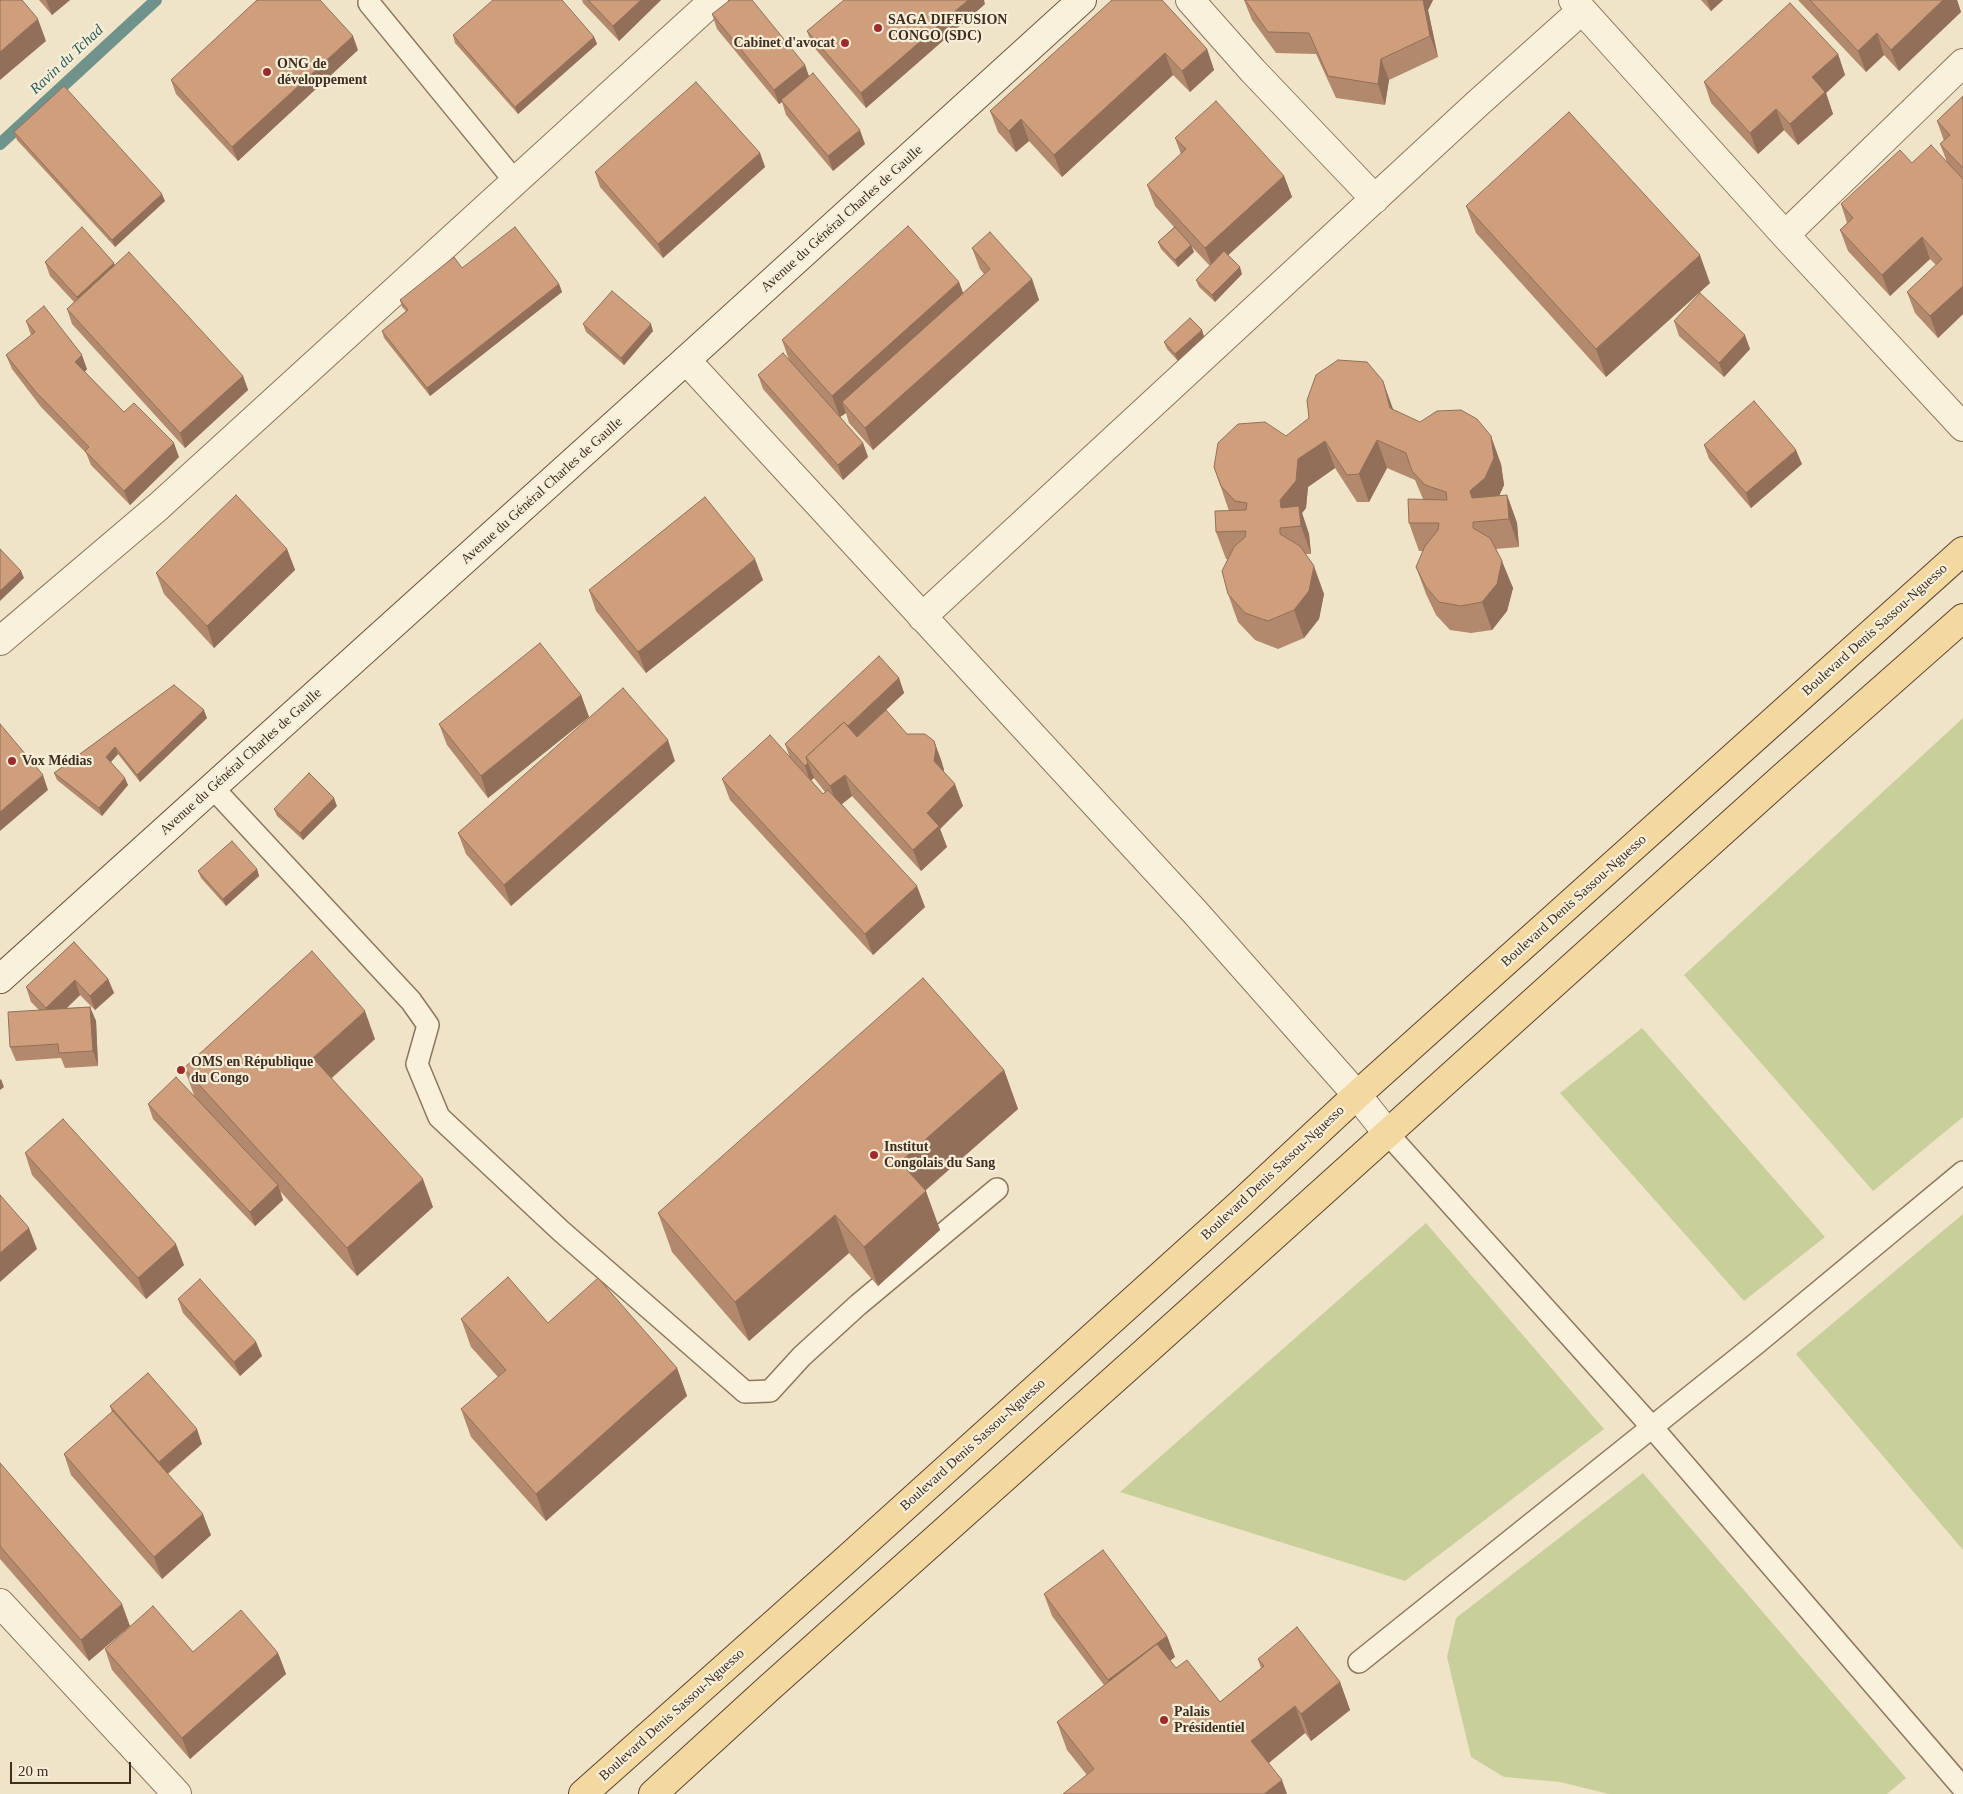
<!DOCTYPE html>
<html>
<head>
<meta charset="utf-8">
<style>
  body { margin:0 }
  #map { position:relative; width:1963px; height:1794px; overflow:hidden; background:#f0e4c8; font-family:"Times New Roman",serif }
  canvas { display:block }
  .scale { position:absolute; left:10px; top:1762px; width:121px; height:22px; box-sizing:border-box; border:2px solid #3d2e20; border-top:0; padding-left:6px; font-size:15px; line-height:18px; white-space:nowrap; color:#3d2e20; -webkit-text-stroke:4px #f7eed8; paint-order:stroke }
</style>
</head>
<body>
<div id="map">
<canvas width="1963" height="1794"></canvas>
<div class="scale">20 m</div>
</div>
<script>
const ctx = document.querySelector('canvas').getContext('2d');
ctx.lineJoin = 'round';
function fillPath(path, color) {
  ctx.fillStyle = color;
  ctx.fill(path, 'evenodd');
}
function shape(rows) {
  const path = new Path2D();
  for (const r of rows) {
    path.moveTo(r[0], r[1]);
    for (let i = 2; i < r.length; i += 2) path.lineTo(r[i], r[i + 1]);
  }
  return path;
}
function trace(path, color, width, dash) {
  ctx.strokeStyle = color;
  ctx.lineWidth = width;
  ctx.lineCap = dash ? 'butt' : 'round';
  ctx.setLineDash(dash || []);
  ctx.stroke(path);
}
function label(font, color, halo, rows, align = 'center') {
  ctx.font = font + ' "Times New Roman",serif';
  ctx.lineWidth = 4.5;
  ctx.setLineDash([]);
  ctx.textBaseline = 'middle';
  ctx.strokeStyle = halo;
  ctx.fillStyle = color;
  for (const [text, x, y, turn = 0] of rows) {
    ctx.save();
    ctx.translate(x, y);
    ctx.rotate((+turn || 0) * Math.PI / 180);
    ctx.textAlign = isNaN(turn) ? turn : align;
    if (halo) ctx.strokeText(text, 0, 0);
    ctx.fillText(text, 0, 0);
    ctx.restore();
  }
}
const green = shape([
  [1963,718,1963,1117,1873,1191,1684,975],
  [1642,1028,1825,1237,1744,1301,1560,1093],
  [1963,1214,1963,1550,1796,1354],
  [1426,1223,1604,1429,1405,1581,1120,1492],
  [1643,1473,1906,1778,1887,1794,1609,1794,1560,1782,1504,1777,1471,1757,1447,1657,1456,1618]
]);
const stream = shape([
  [0,144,156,0]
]);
const lane = shape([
  [369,3,514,180],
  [213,788,411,1001,428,1025,417,1064,439,1117,561,1231,745,1392,770,1391,802,1356,858,1305,997,1189],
  [1388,1134,1651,1426,1963,1788],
  [1359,1662,1757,1343,1963,1172]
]);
const street = shape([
  [1190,0,1253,71,1375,199],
  [1573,0,1785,235,1963,427],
  [1785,235,1963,63],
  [686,360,1194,911,1357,1095,1388,1134],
  [922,617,1477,104,1582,10],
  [0,641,158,507,714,0],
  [0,1603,177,1794]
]);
const secondary = shape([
  [0,979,686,360,1082,0]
]);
const primary = shape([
  [583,1794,848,1558,1239,1205,1357,1095,1963,551],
  [653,1794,769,1688,1145,1352,1783,777,1963,618]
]);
const wall = shape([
  [39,0,70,0,52,15],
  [582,0,661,0,619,41,583,3],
  [1112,0,1207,49,1214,70,1190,92,1173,75,1062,177,1029,141,1016,152,998,132,990,111],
  [1244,0,1433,0,1428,10,1438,57,1389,80,1385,105,1336,98,1316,54,1276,53,1252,20],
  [1701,0,1723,0,1711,11],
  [1798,0,1957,0,1961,12,1899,71,1884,55,1866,72],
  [985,4,866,108,812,45,807,31],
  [712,14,805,65,809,77,865,144,833,171,786,115,782,102,779,104,717,29],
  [453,35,594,37,597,44,518,114,455,43],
  [358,50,238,161,176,94,171,80],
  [1838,54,1845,75,1826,93,1833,114,1798,145,1784,130,1758,154,1711,103,1704,82],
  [1963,96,1963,314,1938,338,1915,313,1907,292,1936,265,1930,259,1890,296,1848,251,1840,230,1847,223,1841,204,1912,163,1947,162,1940,144,1944,141,1937,121],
  [14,132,165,201,115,247,17,140],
  [1175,138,1284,176,1292,197,1228,255,1242,274,1215,302,1199,287,1196,280,1210,266,1191,246,1194,252,1178,267,1161,249,1158,242,1174,227,1155,206,1147,185,1181,154],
  [760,153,765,167,663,258,600,187,595,172],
  [1466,206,1710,283,1606,377,1476,233],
  [972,248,1032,279,1039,300,873,450,849,423,846,413,840,417,863,443,868,457,843,480,763,389,758,375,789,360,782,340,959,282,963,293,984,274,980,269],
  [45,262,114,263,114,265,243,376,248,390,185,448,72,324,67,309,74,302,50,276],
  [462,268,559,284,562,292,430,396,384,338,382,331,406,311,402,307,400,300],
  [26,321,87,369,85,372,124,412,179,457,130,505,91,465,86,453,41,407,12,369,6,355,31,335],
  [1674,321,1750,349,1724,377,1679,336],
  [583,324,653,331,624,365,586,332],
  [1202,330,1204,337,1178,361,1167,349,1164,342],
  [1394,410,1501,464,1504,485,1499,496,1507,495,1517,523,1519,547,1496,549,1513,588,1507,611,1492,630,1471,633,1450,630,1436,615,1426,594,1416,567,1423,551,1419,551,1409,523,1423,499,1415,480,1387,468,1369,502,1357,502,1335,468,1308,487,1306,508,1302,513,1309,534,1311,554,1306,554,1324,594,1319,619,1304,638,1278,649,1255,640,1238,622,1228,594,1228,559,1226,559,1216,532,1229,511,1214,467,1286,436],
  [1704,445,1802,464,1751,508,1709,459],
  [287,549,295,570,214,648,164,594,156,573],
  [763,580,646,673,596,611,589,590],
  [899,678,904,693,857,737,907,734,934,741,942,762,943,771,963,806,940,829,947,847,921,871,852,796,842,804,925,907,873,955,730,800,722,779,790,758,785,744],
  [814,778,825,792,823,794,811,780],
  [174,685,207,718,140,782,118,754,111,762,128,785,102,816,57,780,54,773],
  [581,695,589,717,488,798,447,745,439,724],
  [675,761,511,906,466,854,458,833],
  [337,806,303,840,277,816,274,809],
  [257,869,259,876,226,906,201,878,198,871],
  [74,942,108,979,114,993,95,1010,80,995,67,1008,90,1007,96,1021,98,1066,65,1068,61,1058,16,1061,10,1047,39,1010,31,1002,26,987],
  [375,1039,332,1078,433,1207,357,1276,280,1191,283,1200,255,1226,153,1119,148,1104,194,1095,184,1068],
  [1004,1070,1018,1109,925,1191,940,1230,878,1286,849,1253,749,1341,672,1252,658,1213],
  [25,1153,184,1265,146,1299,32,1175],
  [178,1299,256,1342,262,1356,240,1376,183,1313],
  [461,1319,548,1323,677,1368,687,1396,546,1521,471,1437,461,1409,498,1377,471,1347],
  [110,1406,202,1444,168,1474,211,1535,162,1579,71,1475,64,1454,112,1412],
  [0,1463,130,1626,89,1661,0,1559],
  [1044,1594,1167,1636,1175,1657,1170,1661,1176,1668,1220,1702,1261,1668,1258,1659,1340,1682,1350,1710,1311,1741,1305,1733,1269,1763,1087,1775,1067,1750,1057,1722,1104,1685,1052,1616],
  [105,1649,278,1653,286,1674,190,1759,112,1670]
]);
const shadedWall = shape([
  [46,0,70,0,52,15],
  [641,0,661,0,619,41,613,26],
  [968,0,984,0,985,4,866,108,861,93],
  [1423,0,1433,0,1428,10,1438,57,1430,36],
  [1707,0,1723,0,1711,11],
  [1943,0,1957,0,1961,12,1899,71,1891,50],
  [38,19,46,41,0,80,0,52],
  [1877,33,1884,55,1866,72,1858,51],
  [353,36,358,50,238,161,232,147],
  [594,37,597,44,518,114,515,107],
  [1207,49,1214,70,1190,92,1182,71],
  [1165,53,1173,75,1062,177,1054,155],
  [1838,54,1845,75,1826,93,1833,114,1798,145,1790,124,1812,77],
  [1381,59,1389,80,1385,105,1378,84],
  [805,65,810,79,781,100,782,102,779,104,774,90],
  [1776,109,1784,130,1758,154,1750,133],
  [1021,119,1029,141,1016,152,1009,131],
  [860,130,865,144,833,171,828,156],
  [760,153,765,167,663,258,658,244],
  [1284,176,1292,197,1213,269,1205,248],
  [162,194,165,201,115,247,112,240],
  [1922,237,1930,259,1890,296,1882,275],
  [1191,245,1194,252,1178,267,1175,260],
  [1700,255,1710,283,1606,377,1596,349],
  [114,263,119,277,82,311,77,297],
  [1240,267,1242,274,1215,302,1212,295],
  [1032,279,1039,300,873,450,865,428],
  [959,282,967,304,842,402,846,413,840,417,832,396],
  [559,284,562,292,430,396,427,388],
  [1963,286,1963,314,1938,338,1930,316],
  [651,324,653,331,624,365,621,358],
  [1202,330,1204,337,1178,361,1175,354],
  [1745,335,1750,349,1724,377,1719,363],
  [82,355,87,369,80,376,75,362],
  [243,376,248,390,185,448,180,433],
  [1383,381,1393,409,1400,436,1390,408],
  [1491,436,1501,464,1504,485,1495,505,1472,498,1470,491],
  [1377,440,1387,468,1369,502,1359,474],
  [1325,441,1335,468,1308,487,1306,508,1302,513,1309,534,1311,554,1301,526,1300,515,1290,528,1281,508,1280,500,1298,459],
  [174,443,179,457,130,505,124,491],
  [863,443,868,457,843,480,838,465],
  [1796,450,1802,464,1751,508,1746,493],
  [1507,495,1517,523,1519,547,1509,519],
  [287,549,295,570,214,648,207,626],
  [755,559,763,580,646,673,638,652],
  [1502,561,1513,588,1507,611,1492,630,1482,602],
  [1314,566,1324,594,1319,619,1304,638,1294,610],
  [21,571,24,578,0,601,0,591],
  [899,678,904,693,819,773,810,762],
  [581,695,589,717,488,798,481,776],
  [204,710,207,718,140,782,137,775],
  [668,740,675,761,511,906,504,885],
  [934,741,944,769,942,782,934,761],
  [115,747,118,754,109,764,106,757],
  [808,763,814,778,810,781,805,766],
  [43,775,48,790,0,831,0,812],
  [845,775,852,796,838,807,830,786],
  [125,778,128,785,102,816,99,808],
  [955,784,963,806,940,829,947,847,921,871,913,850,927,813],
  [334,798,337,806,303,840,300,833],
  [257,869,259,876,226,906,223,899],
  [917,886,925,907,873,955,865,934],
  [108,979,114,993,95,1010,90,996],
  [75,980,80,995,51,1023,46,1008],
  [90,1007,96,1021,98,1066,93,1051],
  [365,1011,375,1039,323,1085,313,1058],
  [1004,1070,1018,1109,914,1200,900,1162],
  [1,1079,4,1087,0,1090,0,1080],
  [423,1179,433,1207,357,1276,347,1248],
  [278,1185,283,1200,255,1226,250,1212],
  [926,1191,940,1230,878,1286,864,1247],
  [835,1215,849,1253,749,1341,735,1302],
  [29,1228,37,1249,0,1282,0,1253],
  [176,1244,184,1265,146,1299,138,1278],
  [256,1342,262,1356,240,1376,234,1362],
  [677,1368,687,1396,546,1521,536,1494],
  [197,1429,202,1444,164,1476,159,1462],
  [203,1514,211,1535,162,1579,154,1557],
  [122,1604,130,1626,89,1661,81,1640],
  [1167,1636,1175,1657,1116,1701,1108,1680],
  [278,1653,286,1674,190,1759,182,1738],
  [1340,1682,1350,1710,1311,1741,1301,1714],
  [1295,1706,1305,1733,1261,1769,1251,1741],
  [1282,1780,1287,1794,1264,1794]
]);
const building = shape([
  [0,0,22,0,38,19,0,52,0,0],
  [257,0,320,0,353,36,232,147,171,80,257,0],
  [493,0,562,0,594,37,515,107,453,35,493,0],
  [588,0,641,0,613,26,588,0],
  [730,0,752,0,805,65,774,90,712,14,730,0],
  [844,0,968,0,861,93,807,31,844,0],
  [1112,0,1162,0,1207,49,1182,71,1165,53,1054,155,1021,119,1009,131,990,111,1112,0],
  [1245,0,1423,0,1430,36,1381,59,1378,84,1328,76,1309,33,1268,32,1245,0],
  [1810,0,1943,0,1891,50,1877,33,1858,51,1810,0],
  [1790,3,1838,54,1812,77,1825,92,1790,124,1776,109,1750,133,1704,82,1790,3],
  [813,73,860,130,828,156,781,100,813,73],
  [696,82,760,153,658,244,595,172,696,82],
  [64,86,162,194,112,240,14,132,64,86],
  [1963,96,1963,168,1940,144,1950,135,1937,121,1963,96],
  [1216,101,1284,176,1205,248,1147,185,1186,149,1175,138,1216,101],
  [1569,112,1700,255,1596,349,1466,206,1569,112],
  [1931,145,1963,179,1963,286,1930,316,1907,292,1942,259,1922,237,1882,275,1840,230,1853,218,1841,204,1900,150,1912,163,1931,145],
  [908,226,959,282,832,396,782,340,908,226],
  [82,227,114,263,77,297,45,262,82,227],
  [515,227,559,284,427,388,382,331,408,310,400,300,454,257,462,268,515,227],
  [1175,227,1191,245,1175,260,1158,242,1175,227],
  [990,232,1032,279,865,428,842,402,990,269,972,248,990,232],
  [1224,251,1240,267,1212,295,1196,280,1224,251],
  [129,252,243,376,180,433,67,309,129,252],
  [612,291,651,324,621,358,583,324,612,291],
  [1700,293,1745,335,1719,363,1674,321,1700,293],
  [44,306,82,355,75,362,124,412,134,403,174,443,124,491,85,451,89,447,36,392,6,355,35,332,26,321,44,306],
  [1190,318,1202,330,1175,354,1164,342,1190,318],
  [783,353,863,443,838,465,758,375,783,353],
  [1338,360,1367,362,1383,381,1390,408,1420,422,1437,411,1461,410,1477,419,1491,436,1494,458,1485,478,1470,491,1472,498,1507,495,1509,519,1473,522,1473,528,1490,538,1502,561,1497,584,1482,602,1461,606,1439,602,1426,587,1416,567,1425,546,1438,530,1439,523,1409,523,1408,499,1447,500,1446,492,1425,485,1412,471,1406,453,1377,440,1359,474,1347,475,1325,441,1298,459,1296,481,1280,500,1281,508,1299,506,1301,526,1280,528,1280,534,1300,546,1314,566,1309,591,1294,610,1268,621,1245,613,1228,594,1222,571,1234,547,1245,537,1246,531,1216,532,1215,511,1246,510,1247,503,1235,501,1221,486,1214,467,1218,443,1238,424,1265,422,1286,436,1309,418,1307,400,1316,375,1338,360],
  [1754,401,1796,450,1746,493,1704,445,1754,401],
  [236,495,287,549,207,626,156,573,236,495],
  [705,497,755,559,638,652,589,590,705,497],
  [0,549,21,571,0,591,0,549],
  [540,643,581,695,481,776,439,724,540,643],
  [879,656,899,678,848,726,844,722,806,757,808,763,805,766,785,744,879,656],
  [174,685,204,710,137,775,115,747,106,757,125,778,99,808,54,773,174,685],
  [623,688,668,740,504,885,458,833,623,688],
  [886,710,907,734,925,734,934,741,936,748,934,761,955,784,927,813,939,826,913,850,845,775,830,786,806,757,844,722,857,737,886,710],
  [0,724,43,775,0,812,0,724],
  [770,735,823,794,828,790,917,886,865,934,722,779,770,735],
  [309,773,334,798,300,833,274,809,309,773],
  [232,841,257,869,223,899,198,871,232,841],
  [74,942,108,979,90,996,75,980,46,1008,26,987,74,942],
  [312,951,365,1011,313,1058,423,1179,347,1248,184,1068,312,951],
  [923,978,1004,1070,900,1162,926,1191,864,1247,835,1215,735,1302,658,1213,923,978],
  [90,1007,93,1051,59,1053,58,1044,10,1047,8,1012,90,1007],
  [176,1077,278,1185,250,1212,148,1104,176,1077],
  [63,1119,176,1244,138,1278,25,1153,63,1119],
  [0,1195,29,1228,0,1253,0,1195],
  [508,1277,548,1323,598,1278,677,1368,536,1494,461,1409,506,1370,461,1319,508,1277],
  [200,1279,256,1342,234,1362,178,1299,200,1279],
  [148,1373,197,1429,159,1462,110,1406,148,1373],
  [113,1411,203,1514,154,1557,64,1454,113,1411],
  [0,1463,122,1604,81,1640,0,1546,0,1463],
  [1103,1550,1167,1636,1108,1680,1044,1594,1103,1550],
  [153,1606,193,1652,241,1610,278,1653,182,1738,105,1649,153,1606],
  [1297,1627,1340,1682,1301,1714,1295,1706,1251,1741,1282,1780,1264,1794,1063,1794,1094,1769,1057,1722,1157,1644,1176,1668,1187,1660,1220,1702,1264,1666,1258,1659,1297,1627]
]);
const markers = [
  [878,28,5,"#9e2a2b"],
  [845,43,5,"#9e2a2b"],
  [267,72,5,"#9e2a2b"],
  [12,761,5,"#9e2a2b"],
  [181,1070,5,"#9e2a2b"],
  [874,1155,5,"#9e2a2b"],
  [1164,1720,5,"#9e2a2b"]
];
const poiNames = [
  ["SAGA DIFFUSION",888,20],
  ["CONGO (SDC)",888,36],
  ["Cabinet d'avocat",835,43,"right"],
  ["ONG de",277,64],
  ["développement",277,80],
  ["Vox Médias",22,761],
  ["OMS en République",191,1062],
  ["du Congo",191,1078],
  ["Institut",884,1147],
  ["Congolais du Sang",884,1163],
  ["Palais",1174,1712],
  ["Présidentiel",1174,1728]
];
const streetNames = [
  ["Avenue du Général Charles de Gaulle",842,219,-42],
  ["Avenue du Général Charles de Gaulle",542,491,-42],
  ["Boulevard Denis Sassou-Nguesso",1875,630,-42],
  ["Avenue du Général Charles de Gaulle",241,762,-42],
  ["Boulevard Denis Sassou-Nguesso",1574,901,-42],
  ["Boulevard Denis Sassou-Nguesso",1273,1173,-43],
  ["Boulevard Denis Sassou-Nguesso",973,1445,-42],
  ["Boulevard Denis Sassou-Nguesso",672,1715,-42]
];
const waterNames = [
  ["Ravin du Tchad",67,60,-43]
];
fillPath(green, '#c9cf9b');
trace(stream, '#6f938a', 12);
trace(lane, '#8d765c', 24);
trace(street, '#8d765c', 30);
trace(secondary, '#6f573f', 30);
trace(primary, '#5b4430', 30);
trace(lane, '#faf1dc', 21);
trace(street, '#faf1dc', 28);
trace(secondary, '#faf1dc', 28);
trace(primary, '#f3d9a0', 28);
fillPath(wall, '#b2896c');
fillPath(shadedWall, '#916f58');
fillPath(building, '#cf9f7d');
trace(building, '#916f58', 1);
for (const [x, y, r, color] of markers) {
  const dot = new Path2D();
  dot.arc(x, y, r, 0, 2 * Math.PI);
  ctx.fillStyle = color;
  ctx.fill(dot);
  trace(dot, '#f7eed8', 2);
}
label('bold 14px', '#3d2e20', '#f7eed8', poiNames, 'left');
label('14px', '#3d2e20', '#f7eed8', streetNames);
label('italic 15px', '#2f5d5a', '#f7eed8', waterNames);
</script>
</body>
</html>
